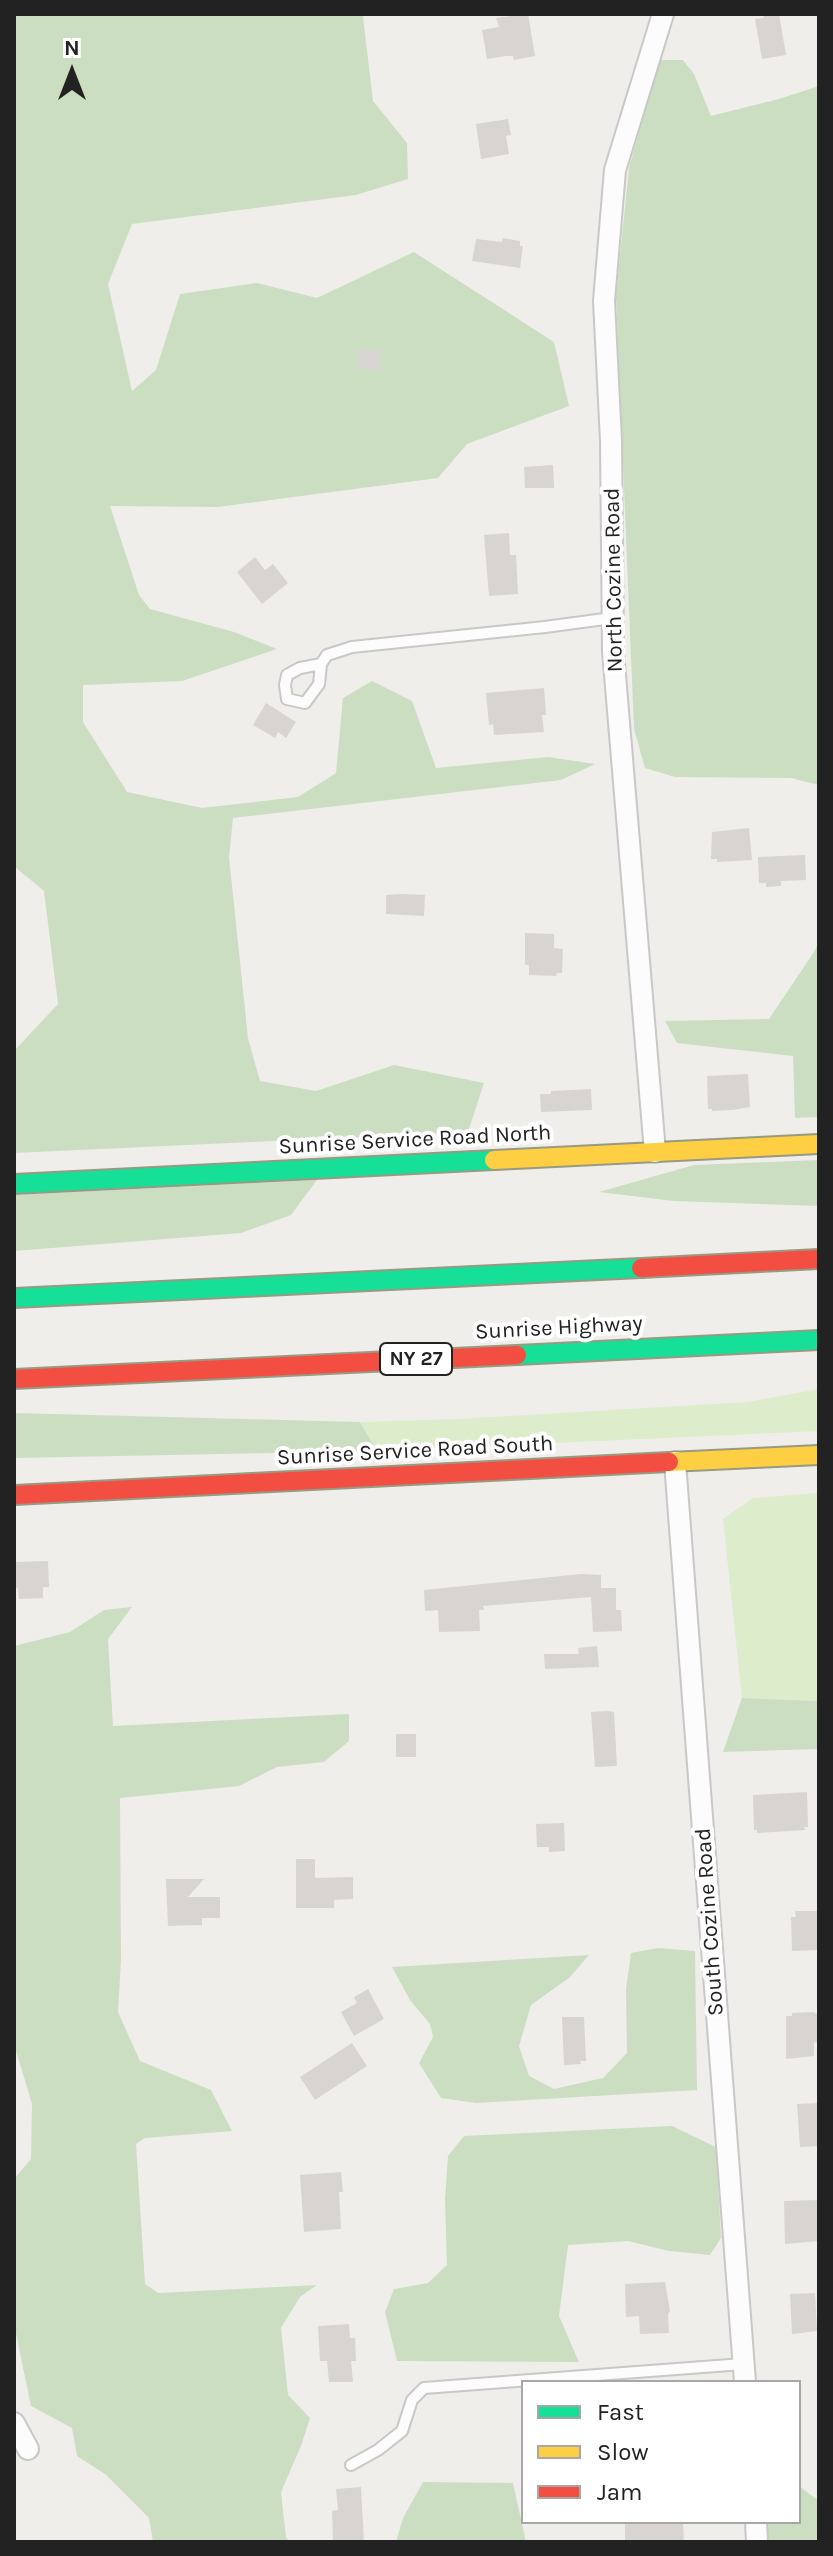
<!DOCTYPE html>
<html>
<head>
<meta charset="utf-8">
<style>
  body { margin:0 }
  #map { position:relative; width:833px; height:2556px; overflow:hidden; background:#f0eeeb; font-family:Karla,sans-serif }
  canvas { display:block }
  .frame { position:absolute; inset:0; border:16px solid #222; pointer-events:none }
  .legend { position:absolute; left:521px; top:2380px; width:280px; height:144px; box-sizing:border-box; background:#fff; border:2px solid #a7a7a7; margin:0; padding:10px 14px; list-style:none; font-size:24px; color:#222 }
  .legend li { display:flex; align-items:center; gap:16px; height:40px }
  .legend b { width:40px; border:2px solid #a7a7a7 }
  .north { position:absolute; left:32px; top:32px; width:80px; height:80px; -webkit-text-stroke:6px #fff; paint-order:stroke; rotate:0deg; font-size:22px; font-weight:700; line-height:32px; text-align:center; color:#222 }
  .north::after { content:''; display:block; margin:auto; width:28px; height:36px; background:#222; clip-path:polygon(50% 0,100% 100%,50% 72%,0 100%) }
</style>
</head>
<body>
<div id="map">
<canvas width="833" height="2556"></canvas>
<div class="frame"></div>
<ul class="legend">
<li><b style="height:10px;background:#16e098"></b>Fast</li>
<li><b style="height:10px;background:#ffcf43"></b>Slow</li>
<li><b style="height:10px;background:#f24e42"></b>Jam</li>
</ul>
<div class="north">N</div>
</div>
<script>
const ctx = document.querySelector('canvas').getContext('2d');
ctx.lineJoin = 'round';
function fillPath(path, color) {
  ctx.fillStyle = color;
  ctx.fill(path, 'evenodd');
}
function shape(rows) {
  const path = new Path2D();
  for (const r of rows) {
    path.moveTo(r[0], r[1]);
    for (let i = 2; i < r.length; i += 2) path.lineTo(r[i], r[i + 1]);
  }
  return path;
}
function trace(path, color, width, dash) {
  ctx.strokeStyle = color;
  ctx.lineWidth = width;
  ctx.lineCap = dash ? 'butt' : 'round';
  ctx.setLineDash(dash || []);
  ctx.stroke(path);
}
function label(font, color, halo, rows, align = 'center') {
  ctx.font = font + ' Karla,sans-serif';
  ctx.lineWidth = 8;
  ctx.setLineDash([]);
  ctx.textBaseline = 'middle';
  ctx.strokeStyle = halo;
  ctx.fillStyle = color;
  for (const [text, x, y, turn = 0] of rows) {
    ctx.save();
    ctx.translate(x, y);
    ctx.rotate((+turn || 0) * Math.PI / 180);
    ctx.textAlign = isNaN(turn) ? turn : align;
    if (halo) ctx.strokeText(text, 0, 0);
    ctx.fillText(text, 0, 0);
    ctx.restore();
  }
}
const grass = shape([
  [819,1389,819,1431,377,1451,360,1422,459,1419,748,1402],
  [819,1493,819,1701,742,1698,723,1519,753,1498]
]);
const forest = shape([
  [14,14,366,14,363,17,373,101,407,143,408,179,356,195,132,224,108,284,132,391,156,370,180,294,257,283,317,298,414,252,554,342,569,406,467,444,438,478,218,507,110,506,139,595,150,609,234,632,277,649,182,681,83,685,83,722,127,792,202,808,298,797,336,773,343,698,372,681,412,701,436,768,548,757,595,764,561,780,233,818,229,857,248,1038,260,1081,316,1091,394,1065,484,1083,468,1132,14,1153,14,1051,58,1004,44,891,14,866],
  [659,60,683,60,694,74,711,116,779,99,819,86,819,785,791,778,675,777,645,768,634,729,616,296,629,168],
  [819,942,819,1117,795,1118,793,1056,677,1043,665,1021,769,1019,814,952],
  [819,1160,819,1206,674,1201,599,1192,694,1165],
  [317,1180,291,1215,241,1233,14,1251,14,1195],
  [14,1413,360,1422,377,1451,14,1458],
  [132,1607,108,1639,113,1726,349,1714,349,1741,324,1762,277,1767,239,1786,120,1798,121,1959,118,2012,140,2061,211,2090,232,2131,145,2138,136,2144,145,2284,158,2293,317,2285,300,2297,281,2328,288,2395,310,2418,301,2446,281,2492,286,2538,291,2542,153,2542,149,2518,105,2474,77,2456,72,2428,31,2406,14,2324,14,2179,31,2159,32,2104,14,2044,14,1646,70,1632,104,1610],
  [742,1698,819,1701,819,1749,723,1752],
  [658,1948,695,1951,697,2090,476,2103,441,2098,419,2063,433,2037,430,2024,410,2000,392,1967,589,1955,569,1978,531,2005,519,2046,529,2076,554,2089,603,2078,627,2053,626,1989,631,1953],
  [672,2126,716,2147,721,2238,710,2255,669,2251,628,2241,568,2245,559,2316,579,2362,397,2361,385,2312,394,2289,428,2283,447,2265,445,2199,448,2156,464,2136],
  [423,2482,513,2483,526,2542,396,2542,403,2518],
  [799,2486,819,2501,819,2542,768,2542,768,2522,799,2522]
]);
const building = shape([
  [528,14,535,56,514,60,513,56,506,56,487,59,482,30,499,27,496,18],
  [763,14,779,14,786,55,762,59,755,19,764,18],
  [508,119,511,135,506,136,509,154,481,159,476,124],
  [503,238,520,241,520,246,523,246,520,268,472,261,476,239,502,242],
  [359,350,379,350,378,370,359,369],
  [553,465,554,488,525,488,524,467],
  [509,533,510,555,516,555,518,594,489,596,484,535],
  [255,557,265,570,273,564,288,583,262,604,237,572],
  [544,688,546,715,542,715,544,732,494,735,493,724,489,725,486,693],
  [266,703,296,722,286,738,278,732,275,738,253,725],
  [749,828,752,860,717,862,717,859,711,859,712,832],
  [805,855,806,880,781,881,781,886,766,887,766,883,759,883,758,857],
  [401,894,425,895,424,916,386,914,386,895],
  [525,933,554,934,554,948,563,949,562,973,557,973,556,976,529,975,529,965,525,965],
  [748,1074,750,1107,733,1110,712,1111,712,1109,708,1109,707,1076],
  [591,1089,592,1110,541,1112,540,1094,551,1094,551,1091],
  [48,1561,49,1587,43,1587,43,1598,19,1599,18,1588,14,1588,14,1562],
  [581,1574,601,1575,601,1588,616,1588,616,1610,621,1610,622,1631,593,1632,591,1597,483,1606,484,1610,479,1610,480,1631,439,1632,438,1610,425,1611,424,1590],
  [597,1646,599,1667,545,1669,544,1654,579,1654,578,1648],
  [607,1711,614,1712,617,1766,595,1767,591,1712],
  [396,1734,416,1734,416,1757,396,1757],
  [807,1792,808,1827,804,1827,805,1830,757,1833,757,1830,754,1830,753,1795],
  [564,1823,565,1851,549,1852,549,1847,537,1847,536,1824],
  [296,1859,315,1859,315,1878,353,1877,353,1899,334,1900,334,1908,296,1908],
  [166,1879,204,1879,188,1897,220,1897,220,1918,202,1918,202,1925,168,1926],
  [795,1911,819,1911,819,1950,792,1951,791,1917,796,1917],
  [368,1989,384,2019,354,2036,341,2012,357,2003,354,1997],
  [814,2012,819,2016,819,2041,814,2043,814,2056,786,2059,786,2016,792,2016,792,2013],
  [562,2017,584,2017,586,2061,580,2061,581,2064,564,2065],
  [352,2043,367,2066,315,2100,300,2077],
  [819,2103,819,2146,800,2147,797,2104],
  [341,2172,343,2192,339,2192,341,2229,304,2232,300,2175],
  [819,2200,819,2241,785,2244,784,2201],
  [665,2282,670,2311,668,2314,669,2333,640,2334,639,2316,626,2317,625,2284],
  [815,2293,817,2331,792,2334,790,2294],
  [349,2324,350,2338,355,2338,356,2361,351,2361,353,2382,329,2382,327,2361,320,2361,318,2326],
  [361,2487,364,2542,333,2542,332,2511,338,2510,336,2489],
  [625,2522,683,2522,684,2542,625,2542]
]);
const lane = shape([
  [321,664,300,668,287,675,285,685,287,699,305,703,319,684,321,664,327,655,352,647,545,627,612,618],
  [351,2465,378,2450,402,2431,412,2400,424,2388,743,2364]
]);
const street = shape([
  [655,1152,613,651,611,441,604,301,615,170,663,14],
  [675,1462,745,2382],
  [14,2423,28,2449],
  [756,2522,757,2542]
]);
const fast = shape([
  [14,1184,494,1160],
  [14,1298,641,1268],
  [517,1355,819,1340]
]);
const slow = shape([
  [494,1160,819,1144],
  [669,1462,819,1455]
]);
const jam = shape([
  [641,1268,819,1259],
  [14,1379,517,1355],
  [14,1495,669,1462]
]);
const shields = [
  [416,1359,72]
];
const shieldNames = [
  ["NY 27",416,1359]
];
const streetNames = [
  ["North Cozine Road",614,580,-91],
  ["Sunrise Service Road North",415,1140,-3],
  ["Sunrise Highway",559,1328,-3],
  ["Sunrise Service Road South",415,1451,-3],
  ["South Cozine Road",710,1922,-94]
];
fillPath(grass, '#ddeccb');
fillPath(forest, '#cbdec1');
fillPath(building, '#d7d4d2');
trace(lane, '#c9c8c7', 14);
trace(street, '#c9c8c7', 24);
trace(fast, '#999a82', 22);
trace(slow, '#999a82', 22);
trace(jam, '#999a82', 22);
trace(lane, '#fdfcfc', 10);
trace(street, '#fdfcfc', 20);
trace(fast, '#16e098', 18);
trace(slow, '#ffcf43', 18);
trace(jam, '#f24e42', 18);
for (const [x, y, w] of shields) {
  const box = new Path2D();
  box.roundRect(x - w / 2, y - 16, w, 32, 6);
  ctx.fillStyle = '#fff';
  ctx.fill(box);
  trace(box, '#222', 2);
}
label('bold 20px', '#222', null, shieldNames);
label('22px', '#222', '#fff', streetNames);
</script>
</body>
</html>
